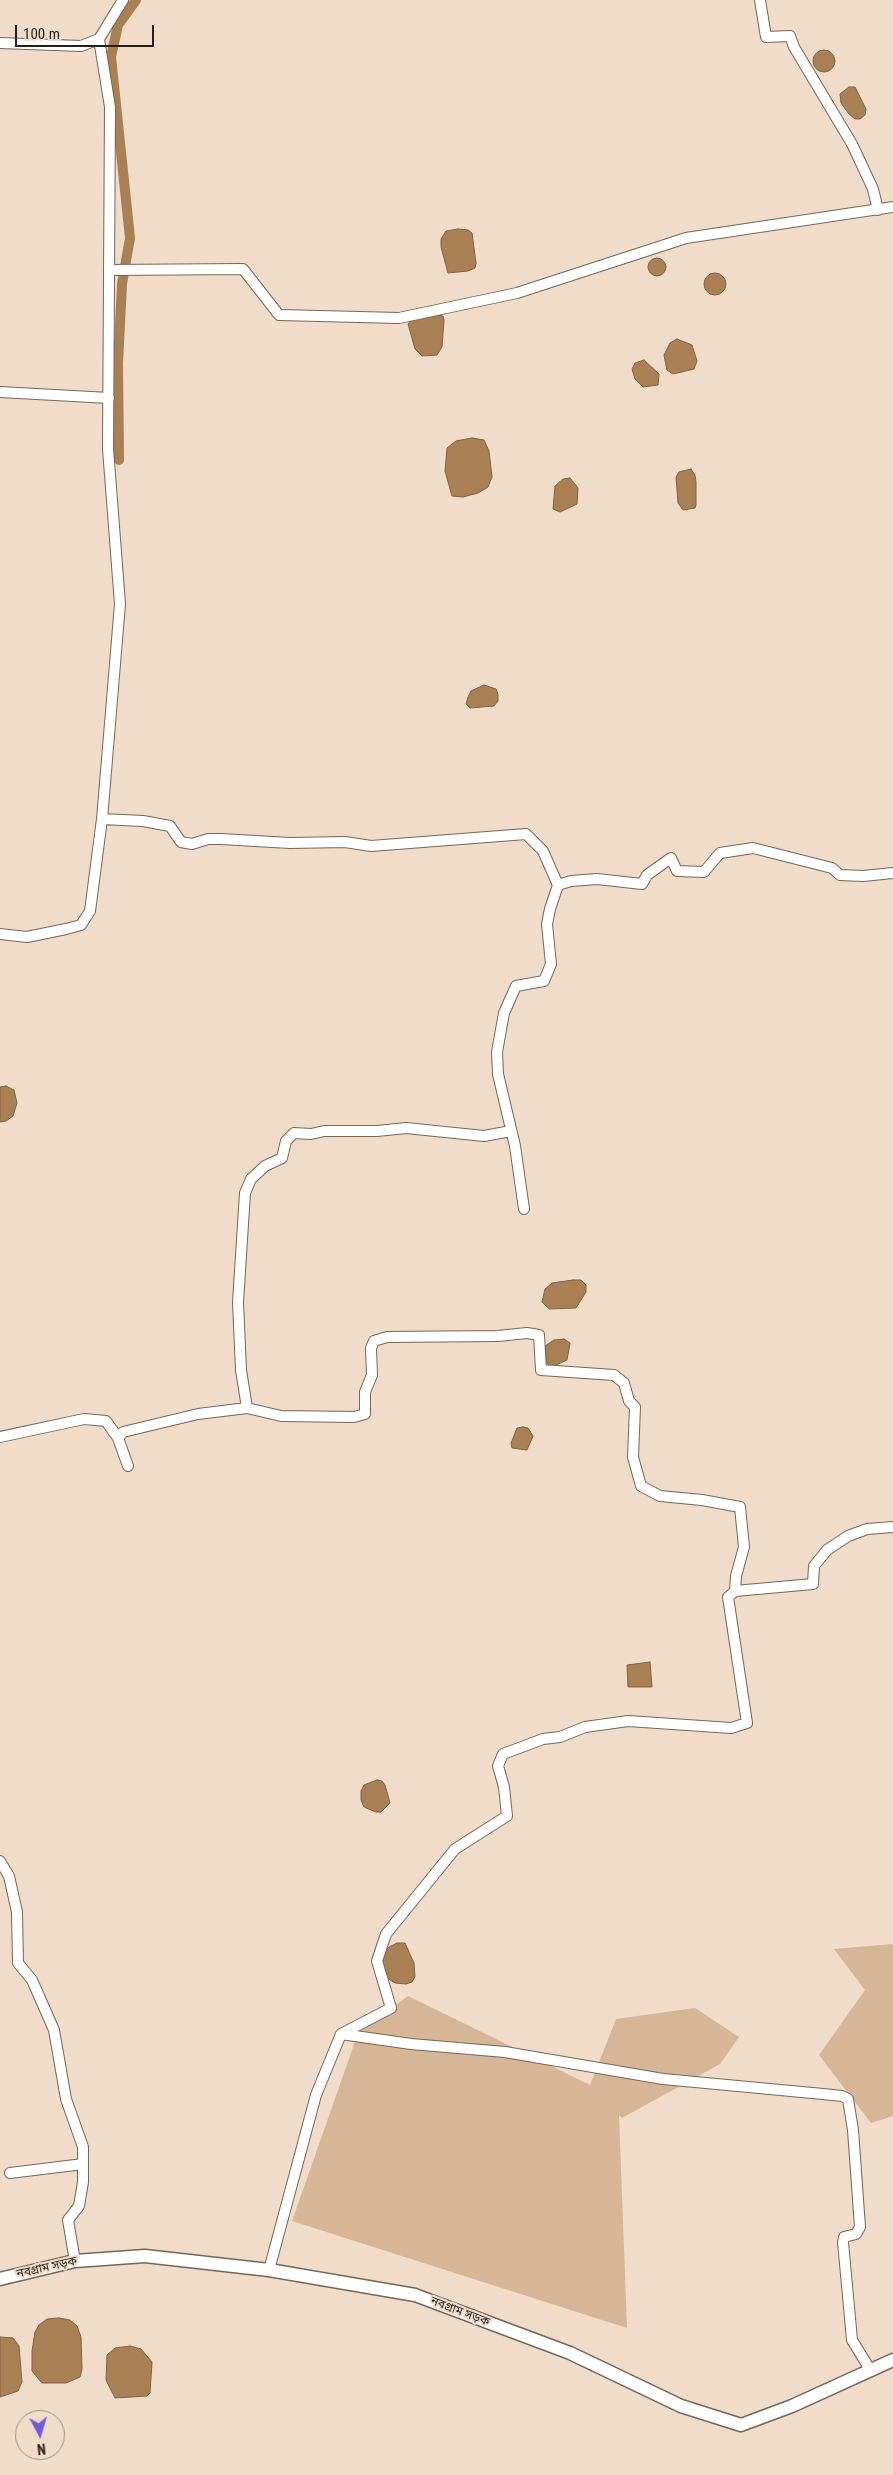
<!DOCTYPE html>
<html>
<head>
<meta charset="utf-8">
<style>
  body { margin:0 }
  #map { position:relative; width:893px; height:2475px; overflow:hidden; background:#f0dcc9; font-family:"Roboto Condensed",sans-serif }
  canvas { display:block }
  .north { position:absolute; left:15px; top:2410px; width:50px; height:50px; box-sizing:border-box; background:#f0dcc9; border:1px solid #9f9082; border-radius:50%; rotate:174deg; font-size:14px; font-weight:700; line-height:20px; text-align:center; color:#251f18 }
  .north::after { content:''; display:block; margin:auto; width:18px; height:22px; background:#6f5bd5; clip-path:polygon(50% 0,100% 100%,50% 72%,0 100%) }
  .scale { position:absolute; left:15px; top:25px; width:139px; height:22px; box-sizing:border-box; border:2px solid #251f18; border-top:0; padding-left:6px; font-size:15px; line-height:18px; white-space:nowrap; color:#251f18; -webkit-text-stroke:4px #f0dcc9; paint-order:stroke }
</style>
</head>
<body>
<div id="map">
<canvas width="893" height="2475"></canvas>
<div class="north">N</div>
<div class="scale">100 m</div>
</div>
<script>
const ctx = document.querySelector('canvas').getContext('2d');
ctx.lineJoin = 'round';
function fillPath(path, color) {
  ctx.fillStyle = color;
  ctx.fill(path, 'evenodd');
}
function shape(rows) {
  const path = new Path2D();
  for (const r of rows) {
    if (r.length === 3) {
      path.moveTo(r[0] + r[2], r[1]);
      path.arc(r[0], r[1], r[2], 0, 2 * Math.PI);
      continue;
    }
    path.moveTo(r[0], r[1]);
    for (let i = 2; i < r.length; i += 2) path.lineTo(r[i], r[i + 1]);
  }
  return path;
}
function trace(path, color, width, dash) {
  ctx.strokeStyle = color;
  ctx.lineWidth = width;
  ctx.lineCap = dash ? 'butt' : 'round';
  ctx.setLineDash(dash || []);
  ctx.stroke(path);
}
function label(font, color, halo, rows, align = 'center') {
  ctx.font = font + ' "Roboto Condensed","Noto Sans Bengali",sans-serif';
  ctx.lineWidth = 4;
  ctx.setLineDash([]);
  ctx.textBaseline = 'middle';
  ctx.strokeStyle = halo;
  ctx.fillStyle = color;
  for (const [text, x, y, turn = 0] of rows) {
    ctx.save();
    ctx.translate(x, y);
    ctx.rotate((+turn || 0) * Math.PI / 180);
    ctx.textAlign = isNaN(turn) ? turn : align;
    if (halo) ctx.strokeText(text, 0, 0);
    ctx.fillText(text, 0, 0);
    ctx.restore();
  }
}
const green = shape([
  [893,1944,893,2116,871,2123,819,2055,865,1990,834,1949],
  [408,1996,590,2085,616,2019,695,2008,739,2037,720,2064,622,2118,619,2115,627,2328,292,2221,358,2033]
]);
const water = shape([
  [824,61,11],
  [849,87,855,87,866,109,865,115,860,119,855,119,849,114,841,103,840,94,849,87],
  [458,229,468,230,472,233,476,263,475,268,468,271,448,273,441,247,441,239,446,231,458,229],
  [657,267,9],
  [715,284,11],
  [438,315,443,316,444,320,442,347,437,355,422,356,415,349,408,324,411,320,438,315],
  [677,339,692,345,697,361,694,369,673,374,667,370,664,355,670,343,677,339],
  [644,360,659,374,658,385,643,387,635,379,632,369,635,363,644,360],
  [472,438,484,440,489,451,492,477,488,487,478,493,463,497,452,496,445,471,447,448,456,441,472,438],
  [691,469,695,475,696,482,696,505,695,508,683,510,678,503,676,477,679,472,691,469],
  [570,478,578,488,577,504,560,512,553,509,555,486,563,479,570,478],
  [484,685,496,689,498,694,498,701,494,706,470,708,466,704,468,697,471,691,484,685],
  [6,1086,14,1090,17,1103,13,1116,6,1121,0,1122,0,1087,6,1086],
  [573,1280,581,1280,586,1285,586,1292,576,1308,549,1309,542,1302,545,1289,552,1283,573,1280],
  [564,1339,570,1343,567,1360,552,1367,547,1363,545,1346,554,1340,564,1339],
  [523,1427,528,1428,533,1436,527,1450,512,1448,511,1443,517,1428,523,1427],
  [650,1662,652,1687,628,1687,627,1665,650,1662],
  [377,1780,382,1781,385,1785,390,1803,381,1812,376,1812,364,1807,361,1800,361,1791,364,1785,377,1780],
  [397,1943,405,1943,414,1963,415,1977,412,1982,406,1984,395,1983,387,1978,381,1961,382,1954,389,1947,397,1943],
  [59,2318,70,2320,77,2326,81,2337,82,2369,80,2377,66,2383,42,2383,32,2371,32,2351,35,2332,39,2325,47,2319,59,2318],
  [0,2337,13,2338,19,2346,22,2382,18,2391,0,2397,0,2337],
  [130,2346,141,2349,152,2362,150,2393,147,2396,115,2398,106,2380,107,2355,115,2348,130,2346]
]);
const canal = shape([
  [119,460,118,363,122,284,130,238,111,57,118,25,136,0]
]);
const minor = shape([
  [760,0,766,37,790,36,794,47,852,144,873,189,878,210],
  [0,43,81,46,99,39],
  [109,270,243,269,279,315,399,318,517,293,686,238,893,207],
  [0,392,109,398],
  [102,819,143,821,170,826,181,842,192,844,208,839,221,839,290,843,345,842,371,846,526,834,543,851,558,885],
  [0,934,27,937,66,929,81,925,90,911,102,819,120,604,108,449,110,107,99,39,123,0],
  [524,1209,515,1146,498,1074,497,1052,504,1013,516,986,544,981,551,964,547,924,550,909,558,885,571,881,597,879,642,884,647,875,671,858,677,871,704,872,720,853,753,848,832,868,840,875,863,876,893,873],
  [247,1408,241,1370,238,1302,245,1193,251,1179,265,1166,282,1158,286,1141,294,1133,311,1134,324,1131,377,1131,406,1128,484,1136,511,1131],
  [0,1437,84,1419,106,1421,118,1438],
  [128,1466,118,1438,123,1432,198,1414,247,1408,281,1416,354,1417,365,1414,365,1392,372,1375,371,1348,374,1341,387,1337,498,1336,527,1333,539,1335,541,1370,614,1375,624,1383,629,1401,635,1407,633,1457,641,1486,660,1496,702,1500,740,1507,744,1547,736,1576,735,1591],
  [0,1861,9,1876,17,1912,18,1963,32,1980,54,2030,66,2099,83,2147,83,2182,79,2206,68,2220,75,2261],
  [341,2034,411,2044,505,2052,663,2079,823,2094,842,2096,848,2099,853,2130,860,2227,856,2234,844,2237,843,2242,852,2340,871,2371],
  [10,2173,83,2164],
  [269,2270,316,2095,341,2034,391,2008,377,1961,386,1934,455,1849,507,1816,504,1787,498,1766,503,1754,543,1739,560,1737,585,1727,628,1721,731,1728,747,1723,728,1597,735,1591,813,1584,814,1566,827,1550,848,1536,867,1529,893,1527]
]);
const major = shape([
  [0,2279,75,2261,145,2256,269,2270,415,2295,570,2353,681,2406,741,2425,792,2406,893,2360]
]);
const streetNames = [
  ["নবগ্রাম সড়ক",47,2268,-13],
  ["নবগ্রাম সড়ক",460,2312,21]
];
fillPath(green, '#d6b697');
fillPath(water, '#a97f54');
trace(water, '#816242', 1);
trace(canal, '#a97f54', 10);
trace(minor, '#765', 12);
trace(major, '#765', 15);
trace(minor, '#fff', 10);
trace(major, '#fff', 12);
label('12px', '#251f18', '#f0dcc9', streetNames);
</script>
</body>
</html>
